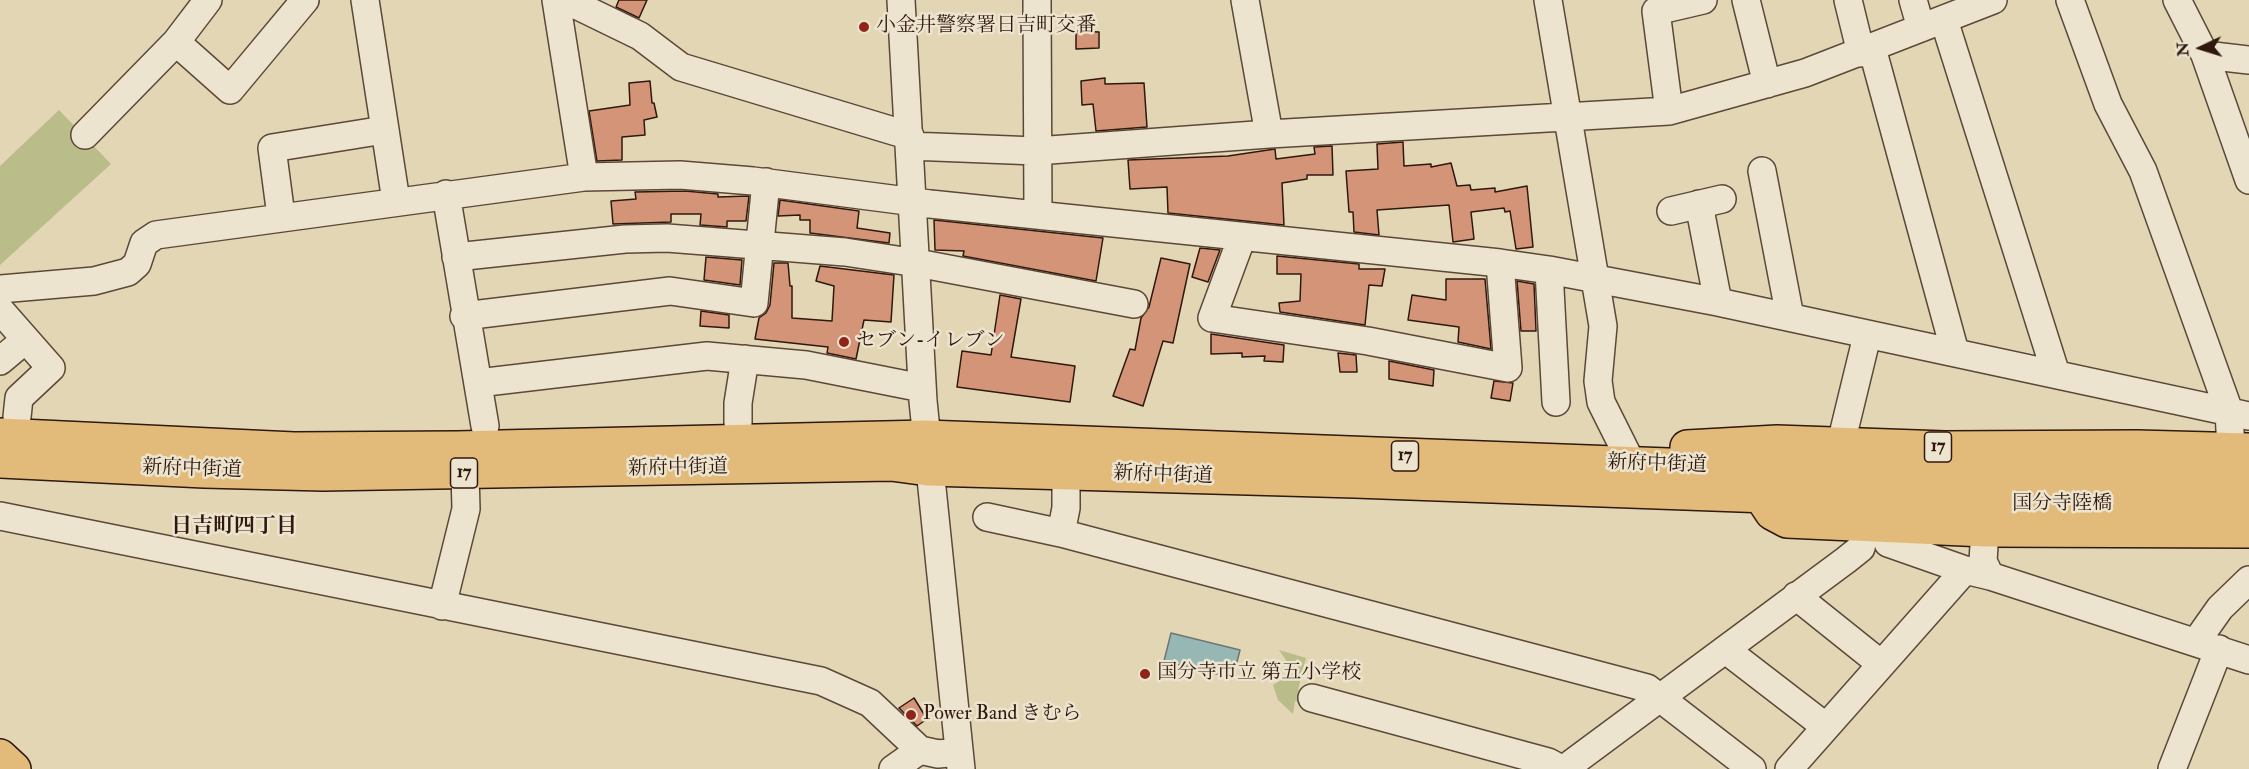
<!DOCTYPE html>
<html>
<head>
<meta charset="utf-8">
<style>
  body { margin:0 }
  #map { position:relative; width:2249px; height:769px; overflow:hidden; background:#e3d6b5; font-family:"IM FELL Double Pica",serif }
  canvas { display:block }
  .north { position:absolute; left:2171px; top:18px; width:60px; height:60px; -webkit-text-stroke:4px #ede4cf; paint-order:stroke; rotate:266deg; font-size:16px; font-weight:700; line-height:24px; text-align:center; color:#2f180e }
  .north::after { content:''; display:block; margin:auto; width:21px; height:27px; background:#2f180e; clip-path:polygon(50% 0,100% 100%,50% 72%,0 100%) }
</style>
</head>
<body>
<div id="map">
<canvas width="2249" height="769"></canvas>
<div class="north">N</div>
</div>
<script>
const ctx = document.querySelector('canvas').getContext('2d');
ctx.lineJoin = 'round';
function fillPath(path, color) {
  ctx.fillStyle = color;
  ctx.fill(path, 'evenodd');
}
function shape(rows) {
  const path = new Path2D();
  for (const r of rows) {
    path.moveTo(r[0], r[1]);
    for (let i = 2; i < r.length; i += 2) path.lineTo(r[i], r[i + 1]);
  }
  return path;
}
function trace(path, color, width, dash) {
  ctx.strokeStyle = color;
  ctx.lineWidth = width;
  ctx.lineCap = dash ? 'butt' : 'round';
  ctx.setLineDash(dash || []);
  ctx.stroke(path);
}
function label(font, color, halo, rows, align = 'center') {
  ctx.font = font + ' "IM FELL Double Pica","Noto Serif JP",serif';
  ctx.lineWidth = 5;
  ctx.setLineDash([]);
  ctx.textBaseline = 'middle';
  ctx.strokeStyle = halo;
  ctx.fillStyle = color;
  for (const [text, x, y, turn = 0] of rows) {
    ctx.save();
    ctx.translate(x, y);
    ctx.rotate((+turn || 0) * Math.PI / 180);
    ctx.textAlign = isNaN(turn) ? turn : align;
    if (halo) ctx.strokeText(text, 0, 0);
    ctx.fillText(text, 0, 0);
    ctx.restore();
  }
}
const green = shape([
  [59,110,111,164,0,265,0,166],
  [1279,650,1306,658,1298,690,1313,694,1310,704,1295,701,1293,714,1278,700,1273,685,1294,672]
]);
const water = shape([
  [1171,633,1240,650,1233,678,1164,661,1171,633]
]);
const building = shape([
  [619,0,647,0,639,18,616,7,619,0],
  [1076,31,1099,32,1099,48,1076,49,1076,31],
  [1105,78,1105,84,1144,83,1147,127,1096,131,1093,104,1082,105,1081,81,1105,78],
  [650,81,652,103,654,103,657,117,644,120,645,135,622,137,622,160,597,161,589,111,630,105,629,83,650,81],
  [1403,142,1404,166,1431,164,1431,167,1451,163,1457,186,1470,185,1471,190,1495,188,1495,192,1527,186,1533,247,1516,249,1510,211,1505,212,1504,208,1471,212,1474,239,1453,242,1449,205,1377,210,1379,235,1354,232,1353,212,1349,212,1346,171,1378,169,1377,144,1403,142],
  [1332,146,1333,175,1307,175,1307,179,1282,183,1284,225,1168,213,1167,187,1130,189,1128,160,1228,156,1275,149,1276,159,1315,154,1314,147,1332,146],
  [685,191,718,194,718,197,749,196,746,221,727,221,727,227,700,225,701,214,671,214,671,222,613,224,611,201,636,199,635,192,685,191],
  [780,200,859,211,857,228,890,233,889,243,810,233,810,220,800,220,800,215,778,216,780,200],
  [934,220,1103,238,1096,281,963,256,964,251,935,250,934,220],
  [1200,248,1220,250,1208,282,1192,277,1200,248],
  [1277,256,1359,264,1359,269,1385,269,1382,286,1369,285,1365,325,1280,312,1279,303,1300,301,1301,274,1277,274,1277,256],
  [706,257,742,260,740,285,704,280,706,257],
  [1161,258,1190,264,1173,343,1163,341,1143,406,1113,396,1130,349,1135,350,1141,318,1149,307,1161,258],
  [774,263,788,263,790,286,792,286,792,318,832,321,834,286,816,281,820,266,894,275,891,322,864,320,856,359,827,353,828,347,755,339,759,318,766,313,770,305,774,263],
  [1446,279,1485,279,1491,349,1458,342,1459,327,1408,320,1412,295,1446,300,1446,279],
  [1517,281,1534,284,1536,331,1521,331,1517,281],
  [1000,295,1021,299,1011,357,1075,366,1070,402,957,387,962,351,991,355,1000,295],
  [701,311,729,315,729,328,700,326,701,311],
  [1211,334,1284,345,1283,362,1264,361,1265,356,1242,357,1242,353,1211,354,1211,334],
  [1338,353,1356,355,1357,372,1340,372,1338,353],
  [1389,361,1434,370,1433,386,1389,379,1389,361],
  [1494,381,1513,383,1510,401,1491,398,1494,381],
  [914,698,927,719,917,726,899,708,914,698]
]);
const minor = shape([
  [365,0,396,201],
  [556,0,584,177],
  [566,0,640,36,681,67,910,136],
  [901,0,923,401,961,769],
  [1037,0,1038,215],
  [1245,0,1269,134],
  [1548,0,1603,326,1598,381,1601,402,1632,464],
  [1746,0,1767,84],
  [1848,0,1861,53],
  [1913,0,1921,28],
  [2070,0,2108,104,2143,171,2229,411,2231,450],
  [2177,0,2205,55,2249,180],
  [1944,20,2056,374],
  [176,42,230,90,305,0],
  [1872,48,1955,352],
  [2205,55,2249,60],
  [1669,111,1656,11,1703,0],
  [85,135,176,42,208,0],
  [910,146,1036,151,1269,134,1669,111,1805,73,1993,0],
  [1762,171,1790,317],
  [446,194,485,426],
  [1699,204,1718,302],
  [1671,211,1722,199],
  [281,216,272,148,384,130],
  [1242,237,1212,318,1368,341,1508,368,1500,263],
  [456,257,625,239,667,238,845,252,917,263,1134,304],
  [1549,270,1556,402],
  [0,289,94,281,128,272,137,264,144,243,156,235,584,177,680,175,753,181,930,204,1500,263,1549,270,1718,302,2249,416],
  [0,310,51,368,19,398,17,417],
  [464,316,670,291,754,303,766,182],
  [0,361,25,340],
  [478,383,707,356,806,365,922,388],
  [738,423,738,403,745,359],
  [1841,443,1867,336],
  [0,516,821,681,870,703,920,750,938,754,959,752],
  [987,517,1061,533,1647,688,1752,769],
  [1985,530,1983,561,1990,576],
  [1061,533,1066,508,1066,472],
  [1888,543,1965,570,1990,576,2249,660],
  [1796,596,1881,664],
  [442,606,466,509,465,473],
  [2196,642,2220,608,2249,580],
  [1726,650,1826,727],
  [1312,698,1548,762,1561,769],
  [893,769,920,750],
  [1564,769,1846,560,1861,548,1866,525],
  [1789,769,1965,570],
  [2172,769,2219,649]
]);
const major = shape([
  [0,435,294,449,457,448,926,437,1933,475,2249,478],
  [1687,447,1777,442,1945,448,2137,447,2249,450],
  [0,461,204,471,323,474,891,464,928,469,1355,481,2015,505,2249,505],
  [1760,495,1772,513,1787,521,1985,530,2249,531],
  [0,756,14,769]
]);
const markers = [
  [864,27,6,"#8f2418"],
  [844,342,6,"#8f2418"],
  [1145,674,6,"#8f2418"],
  [911,715,6,"#8f2418"]
];
const shields = [
  [1938,447,27],
  [1405,456,27],
  [464,473,27]
];
const shieldNames = [
  ["17",1938,447],
  ["17",1405,456],
  ["17",464,473]
];
const poiNames = [
  ["小金井警察署日吉町交番",876,27],
  ["セブン-イレブン",856,342],
  ["国分寺市立 第五小学校",1157,674],
  ["Power Band きむら",923,715]
];
const streetNames = [
  ["新府中街道",1657,465,2],
  ["新府中街道",678,469,-1],
  ["新府中街道",192,470,2],
  ["新府中街道",1163,476,2],
  ["国分寺陸橋",2062,505]
];
const neighbourhoodNames = [
  ["日吉町四丁目",234,527]
];
fillPath(green, '#babc89');
fillPath(water, '#97b7b5');
trace(water, '#6d7772', 1.5);
fillPath(building, '#d49478');
trace(building, '#2f180e', 1.5);
trace(minor, '#5c4838', 30);
trace(major, '#2f180e', 36);
trace(minor, '#ede4cf', 27);
trace(major, '#e2bb7a', 33);
for (const [x, y, r, color] of markers) {
  const dot = new Path2D();
  dot.arc(x, y, r, 0, 2 * Math.PI);
  ctx.fillStyle = color;
  ctx.fill(dot);
  trace(dot, '#ede4cf', 2);
}
for (const [x, y, w] of shields) {
  const box = new Path2D();
  box.roundRect(x - w / 2, y - 15, w, 30, 4.5);
  ctx.fillStyle = '#ede4cf';
  ctx.fill(box);
  trace(box, '#2f180e', 1.5);
}
label('bold 18px', '#2f180e', null, shieldNames);
label('20px', '#2f180e', '#ede4cf', poiNames, 'left');
label('20px', '#2f180e', '#ede4cf', streetNames);
label('bold 21px', '#2f180e', '#ede4cf', neighbourhoodNames);
</script>
</body>
</html>
